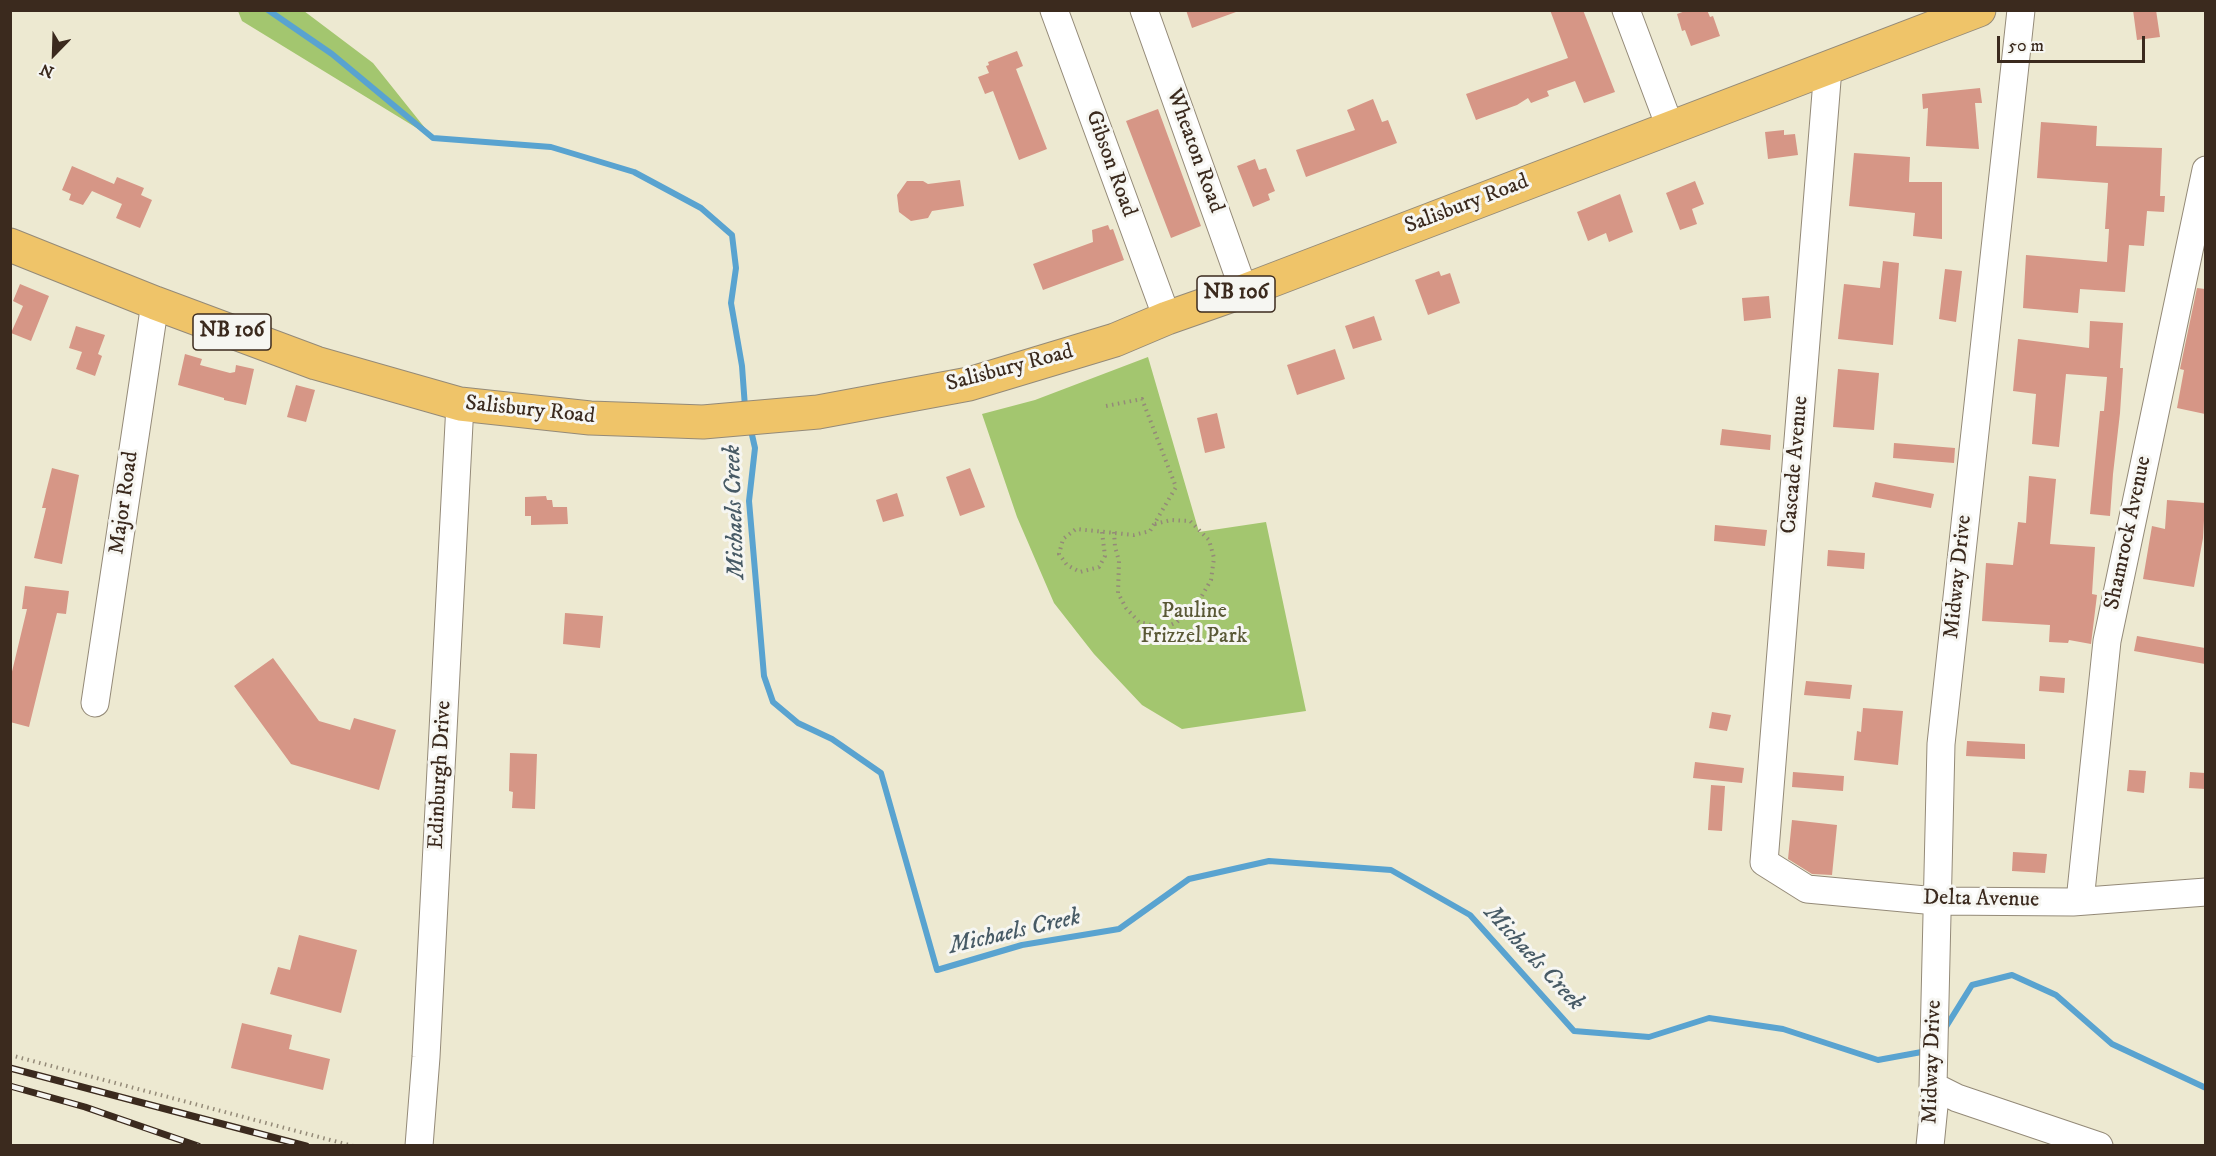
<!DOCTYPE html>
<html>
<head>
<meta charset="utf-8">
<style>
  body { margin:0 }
  #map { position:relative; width:2216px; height:1156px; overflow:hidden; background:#ede9d1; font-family:"IM FELL DW Pica",serif }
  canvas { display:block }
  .frame { position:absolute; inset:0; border:12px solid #3b2a1e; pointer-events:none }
  .north { position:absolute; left:24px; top:24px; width:60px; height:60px; -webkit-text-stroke:4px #f6f6f2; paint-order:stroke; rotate:203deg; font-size:16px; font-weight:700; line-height:24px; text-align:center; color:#3b2a1e }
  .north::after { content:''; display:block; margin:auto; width:21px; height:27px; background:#3b2a1e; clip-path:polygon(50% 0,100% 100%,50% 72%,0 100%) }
  .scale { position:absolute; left:1997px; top:36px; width:148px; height:27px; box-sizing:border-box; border:3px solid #3b2a1e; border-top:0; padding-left:8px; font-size:18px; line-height:21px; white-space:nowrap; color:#3b2a1e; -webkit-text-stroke:4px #f6f6f2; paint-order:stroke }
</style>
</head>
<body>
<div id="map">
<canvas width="2216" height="1156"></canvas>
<div class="frame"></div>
<div class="north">N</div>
<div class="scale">50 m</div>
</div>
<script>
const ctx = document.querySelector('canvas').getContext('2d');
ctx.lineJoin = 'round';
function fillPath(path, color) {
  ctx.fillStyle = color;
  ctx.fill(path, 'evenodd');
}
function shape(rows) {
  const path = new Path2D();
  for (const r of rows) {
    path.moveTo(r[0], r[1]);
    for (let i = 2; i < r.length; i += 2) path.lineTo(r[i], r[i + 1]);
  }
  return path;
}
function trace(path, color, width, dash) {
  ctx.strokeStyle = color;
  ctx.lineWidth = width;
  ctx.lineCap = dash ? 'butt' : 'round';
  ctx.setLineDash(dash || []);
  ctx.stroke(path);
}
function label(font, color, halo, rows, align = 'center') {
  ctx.font = font + ' "IM FELL DW Pica",serif';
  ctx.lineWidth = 6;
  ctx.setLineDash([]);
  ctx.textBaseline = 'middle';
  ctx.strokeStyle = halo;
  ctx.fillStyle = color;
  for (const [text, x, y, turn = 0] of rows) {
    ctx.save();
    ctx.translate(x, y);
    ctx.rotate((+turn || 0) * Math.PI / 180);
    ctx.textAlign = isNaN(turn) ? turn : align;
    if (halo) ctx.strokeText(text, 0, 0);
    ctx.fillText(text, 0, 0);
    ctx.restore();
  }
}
const green = shape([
  [238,11,304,11,373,63,433,138,242,21],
  [1148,357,1199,532,1266,522,1306,711,1182,729,1142,705,1094,654,1054,603,1017,517,982,414,1035,400]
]);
const stream = shape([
  [268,10,332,54,433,138,551,147,634,172,701,208,732,235,736,268,731,303,742,366,745,407],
  [750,426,755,448,749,501,764,676,773,702,798,723,832,739,881,773,937,970,1022,945,1119,929,1189,879,1269,861,1391,870,1470,915,1574,1031,1649,1037,1709,1018,1783,1029,1878,1060,1927,1051],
  [1944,1030,1972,985,2012,975,2056,995,2112,1044,2206,1088]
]);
const building = shape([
  [1186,10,1236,10,1236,12,1192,28],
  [1550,10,1583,10,1615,92,1584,103,1575,81,1547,91,1549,96,1531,103,1528,98,1517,105,1476,120,1466,94,1568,58],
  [1688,10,1707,10,1710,17,1713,16,1720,36,1691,46,1685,30,1682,31,1677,14],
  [2133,10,2156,10,2160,37,2137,40],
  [1017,51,1023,66,1016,69,1047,149,1019,160,993,91,985,94,978,77,989,73,986,66,989,65,988,62],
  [1980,88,1982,103,1975,103,1979,149,1926,146,1928,108,1923,109,1922,94],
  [1373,99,1382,122,1388,120,1397,143,1306,177,1296,150,1355,130,1347,110],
  [1158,109,1201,226,1171,238,1126,121],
  [2041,122,2097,126,2096,146,2162,148,2160,196,2165,196,2164,212,2147,211,2144,246,2129,245,2125,292,2080,289,2078,313,2023,308,2026,255,2107,262,2109,229,2105,229,2108,183,2037,178],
  [1784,130,1784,135,1795,134,1798,155,1768,159,1765,132],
  [1854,153,1910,157,1909,182,1942,182,1942,239,1913,236,1915,213,1849,206],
  [1255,159,1259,170,1266,168,1275,191,1268,194,1270,200,1253,207,1237,166],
  [72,166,114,184,117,177,144,188,141,195,152,200,140,228,116,218,122,204,92,191,83,205,69,200,71,194,62,190],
  [960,180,964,206,932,211,928,218,911,221,899,212,897,195,907,181,923,181,928,184],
  [1695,181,1704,204,1692,209,1697,224,1680,230,1666,193],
  [1620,194,1633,232,1609,242,1606,233,1588,241,1577,212],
  [1108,225,1110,230,1113,229,1124,260,1043,290,1033,264,1093,242,1092,230],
  [1883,261,1899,263,1893,345,1838,339,1844,284,1880,288],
  [1945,269,1962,271,1956,322,1939,319],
  [1439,271,1441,276,1450,273,1460,303,1428,315,1415,280],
  [20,284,49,296,31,341,11,333,23,306,13,301],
  [2197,288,2205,289,2205,414,2177,408,2184,370,2180,369],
  [1769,296,1771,318,1744,321,1742,298],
  [1374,316,1382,340,1353,349,1345,326],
  [2090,321,2123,323,2120,368,2123,368,2120,413,2113,474,2110,516,2090,514,2100,411,2104,411,2107,377,2066,374,2059,447,2032,444,2036,394,2013,391,2018,339,2089,348],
  [76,326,105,335,98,354,102,356,95,376,76,369,82,352,69,348],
  [1335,349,1345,379,1297,395,1287,365],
  [185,354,202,359,200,365,230,373,235,372,236,365,254,369,246,405,224,400,224,398,178,385],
  [1838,369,1879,373,1874,430,1833,427],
  [296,385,315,390,306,422,287,417],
  [1217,413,1225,448,1205,453,1197,418],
  [1722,429,1771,435,1770,450,1720,445],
  [1894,443,1955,448,1954,463,1893,458],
  [52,468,79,475,62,564,34,558,46,508,42,508],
  [970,468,985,507,960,516,946,477],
  [2029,476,2056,479,2050,544,2095,547,2092,594,2097,595,2091,644,2069,640,2068,643,2049,642,2050,625,1982,621,1986,563,2013,565,2018,522,2026,523],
  [1875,482,1934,494,1931,508,1872,497],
  [897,493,904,516,883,522,876,500],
  [546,496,547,500,552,500,553,507,567,507,568,524,531,525,531,516,525,516,525,497],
  [2167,500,2205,503,2203,538,2194,587,2143,579,2152,526,2165,529],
  [1715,525,1767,530,1765,546,1714,541],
  [1828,550,1865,553,1864,569,1827,566],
  [25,586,69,591,66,614,57,613,29,727,10,722,10,680,27,609,22,609],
  [565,613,603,616,600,648,563,644],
  [2137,636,2205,648,2205,664,2134,651],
  [273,658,319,721,350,730,354,718,396,730,379,790,291,764,234,686],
  [2040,676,2065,678,2064,693,2039,691],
  [1806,681,1852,685,1850,699,1804,695],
  [1863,708,1903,711,1898,765,1854,760,1857,731,1861,732],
  [1712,712,1731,715,1727,731,1709,728],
  [1967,741,2025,744,2025,759,1966,756],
  [510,753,537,754,535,809,512,808,513,792,509,791],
  [1695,762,1744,768,1742,783,1693,778],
  [2129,770,2146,771,2144,793,2127,791],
  [1793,772,1844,776,1843,791,1792,787],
  [2190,772,2205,773,2205,789,2189,788],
  [1711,785,1725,786,1722,831,1708,830],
  [1792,820,1837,825,1832,875,1812,874,1788,859],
  [2013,852,2047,854,2045,873,2012,871],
  [299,935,357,950,341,1013,270,994,278,967,290,970],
  [242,1023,292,1035,289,1049,330,1059,323,1090,231,1068]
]);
const path = shape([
  [1102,532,1105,556,1099,567,1080,572,1067,565,1059,554,1063,539,1076,529,1134,535,1150,531,1176,487,1142,399,1106,406],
  [1114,532,1115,547,1119,561,1118,593,1126,608,1139,622,1164,628,1177,622,1200,599,1211,580,1214,558,1209,540,1190,521,1171,520,1155,524],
  [10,1055,353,1146]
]);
const minor = shape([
  [1054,10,1167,318],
  [1144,10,1244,291],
  [1626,10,1670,127],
  [1828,68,1764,862,1807,889,1936,901,2073,902,2206,892],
  [95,703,155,303],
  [2080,901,2107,641,2206,170],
  [1933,1086,1957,1098,2099,1146],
  [419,1146,426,1057,460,404],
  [1930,1146,1935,1096,1933,1086,1941,744,2021,10]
]);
const major = shape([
  [10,245,155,303,316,363,460,404,590,418,703,422,818,412,969,384,1115,340,1167,318,1244,291,1979,10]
]);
const rail = shape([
  [10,1068,306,1146],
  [10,1086,85,1107,198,1146]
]);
const shields = [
  [1236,294,78],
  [232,332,78]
];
const shieldNames = [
  ["NB 106",1236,294],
  ["NB 106",232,332]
];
const streetNames = [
  ["Wheaton Road",1194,151,70],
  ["Gibson Road",1110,164,70],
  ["Salisbury Road",1467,205,-21],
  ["Salisbury Road",1010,369,-15],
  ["Salisbury Road",530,411,6],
  ["Cascade Avenue",1796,465,-85],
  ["Major Road",125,503,-82],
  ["Shamrock Avenue",2129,533,-78],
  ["Midway Drive",1959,577,-84],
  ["Edinburgh Drive",441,775,-87],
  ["Delta Avenue",1981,900,1],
  ["Midway Drive",1933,1062,-88]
];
const parkNames = [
  ["Pauline",1194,612],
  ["Frizzel Park",1194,637]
];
const waterNames = [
  ["Michaels Creek",736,512,-92],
  ["Michaels Creek",1015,933,-13],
  ["Michaels Creek",1533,959,47]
];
fillPath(green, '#a3c66f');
trace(stream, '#59a3d0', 6);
fillPath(building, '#d69686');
trace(minor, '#948a78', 29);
trace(major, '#948a78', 35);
trace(path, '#948a78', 4, [1.5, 4.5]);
trace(minor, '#fff', 27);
trace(major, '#efc469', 33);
trace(rail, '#3b2a1e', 7);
trace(rail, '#f6f6f2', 4.5, [14]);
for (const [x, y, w] of shields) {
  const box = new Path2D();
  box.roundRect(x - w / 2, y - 18, w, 36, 4.5);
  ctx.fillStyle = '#f6f6f2';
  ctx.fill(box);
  trace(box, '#3b2a1e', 1.5);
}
label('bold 21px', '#3b2a1e', null, shieldNames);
label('22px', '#3b2a1e', '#f6f6f2', streetNames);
label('22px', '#5a5936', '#f6f6f2', parkNames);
label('italic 24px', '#475a65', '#f6f6f2', waterNames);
</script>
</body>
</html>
